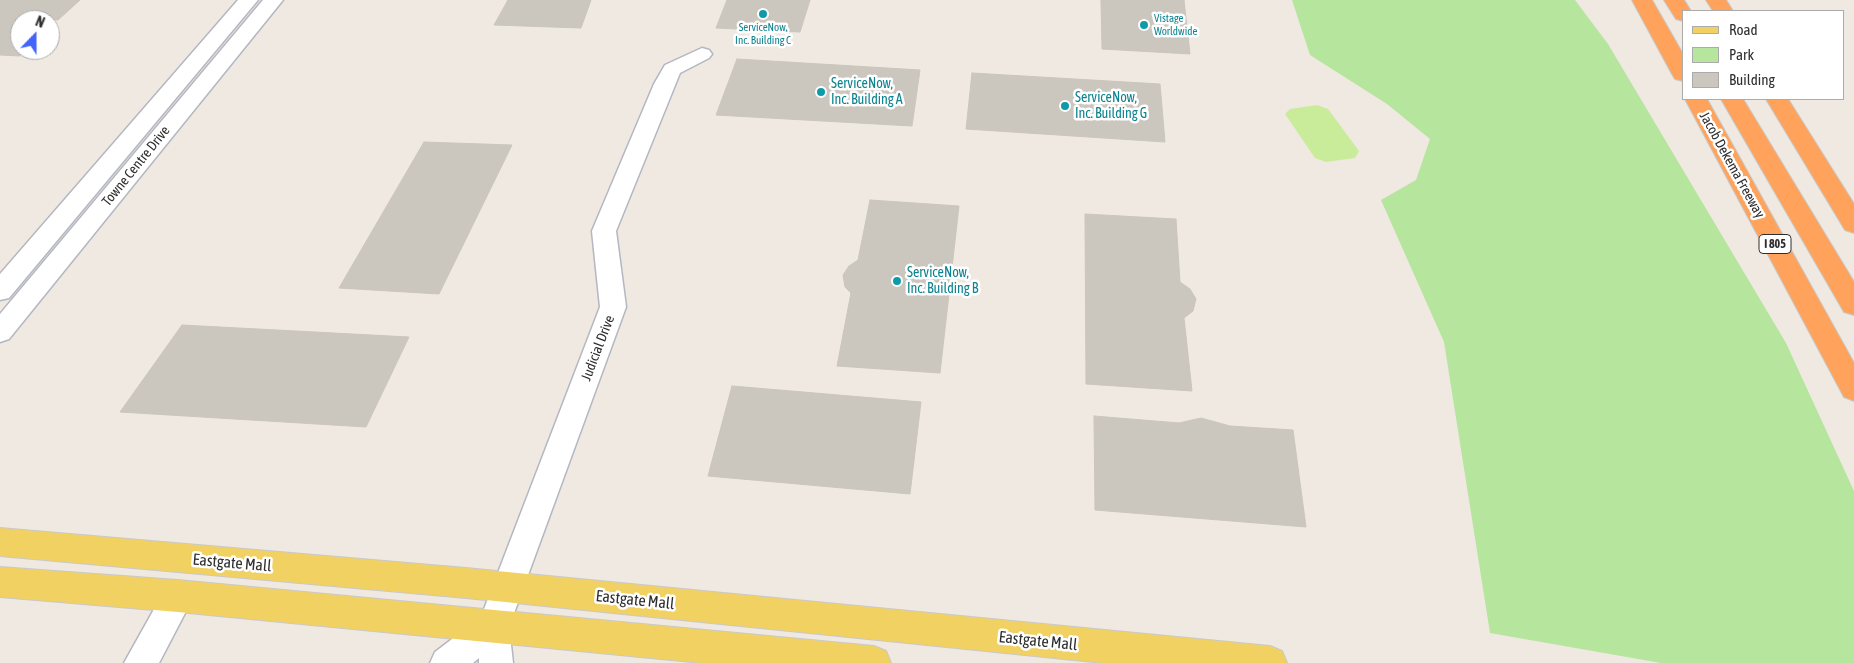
<!DOCTYPE html>
<html>
<head>
<meta charset="utf-8">
<style>
  body { margin:0 }
  #map { position:relative; width:1854px; height:663px; overflow:hidden; background:#efe9e1; font-family:"Asap Condensed",sans-serif }
  canvas { display:block }
  .legend { position:absolute; left:1682px; top:10px; width:162px; height:90px; box-sizing:border-box; background:#fff; border:1px solid #ababab; margin:0; padding:6px 9px; list-style:none; font-size:15px; color:#2e2e2e }
  .legend li { display:flex; align-items:center; gap:10px; height:25px }
  .legend b { width:25px; border:1px solid #ababab }
  .north { position:absolute; left:10px; top:10px; width:50px; height:50px; box-sizing:border-box; background:#fff; border:1px solid #ababab; border-radius:50%; rotate:22deg; font-size:14px; font-weight:700; line-height:20px; text-align:center; color:#2e2e2e }
  .north::after { content:''; display:block; margin:auto; width:18px; height:22px; background:#4264fb; clip-path:polygon(50% 0,100% 100%,50% 72%,0 100%) }
</style>
</head>
<body>
<div id="map">
<canvas width="1854" height="663"></canvas>
<ul class="legend">
<li><b style="height:6px;background:#f2d163"></b>Road</li>
<li><b style="height:14px;background:#b6e59e"></b>Park</li>
<li><b style="height:14px;background:#cbc7bf"></b>Building</li>
</ul>
<div class="north">N</div>
</div>
<script>
const ctx = document.querySelector('canvas').getContext('2d');
ctx.lineJoin = 'round';
function fillPath(path, color) {
  ctx.fillStyle = color;
  ctx.fill(path, 'evenodd');
}
function shape(rows) {
  const path = new Path2D();
  for (const r of rows) {
    path.moveTo(r[0], r[1]);
    for (let i = 2; i < r.length; i += 2) path.lineTo(r[i], r[i + 1]);
  }
  return path;
}
function trace(path, color, width, dash) {
  ctx.strokeStyle = color;
  ctx.lineWidth = width;
  ctx.lineCap = dash ? 'butt' : 'round';
  ctx.setLineDash(dash || []);
  ctx.stroke(path);
}
function label(font, color, halo, rows, align = 'center') {
  ctx.font = font + ' "Asap Condensed",sans-serif';
  ctx.lineWidth = 5;
  ctx.setLineDash([]);
  ctx.textBaseline = 'middle';
  ctx.strokeStyle = halo;
  ctx.fillStyle = color;
  for (const [text, x, y, turn = 0] of rows) {
    ctx.save();
    ctx.translate(x, y);
    ctx.rotate((+turn || 0) * Math.PI / 180);
    ctx.textAlign = isNaN(turn) ? turn : align;
    if (halo) ctx.strokeText(text, 0, 0);
    ctx.fillText(text, 0, 0);
    ctx.restore();
  }
}
const green = shape([
  [1292,0,1575,0,1608,44,1786,343,1854,491,1854,663,1661,663,1490,633,1444,342,1381,200,1416,180,1430,139,1387,104,1310,55]
]);
const pitch = shape([
  [1317,105,1328,109,1359,151,1355,158,1326,162,1315,158,1285,114,1290,109]
]);
const building = shape([
  [0,0,80,0,58,20,20,20,20,56,0,55,0,0],
  [508,0,591,0,581,28,494,25,508,0],
  [727,0,810,0,800,32,716,28,727,0],
  [1101,0,1184,0,1190,54,1102,49,1101,0],
  [737,59,920,70,912,126,716,115,737,59],
  [972,73,1160,84,1165,142,966,129,972,73],
  [424,142,512,145,439,294,339,288,424,142],
  [870,200,959,206,940,373,837,366,851,293,845,287,843,275,849,266,858,260,870,200],
  [1085,214,1176,219,1180,282,1190,289,1196,299,1193,311,1184,318,1192,391,1086,384,1085,214],
  [182,325,409,337,366,427,120,412,182,325],
  [732,386,921,402,910,494,708,476,732,386],
  [1094,416,1179,423,1201,418,1230,426,1293,430,1306,527,1095,510,1094,416]
]);
const minor = shape([
  [238,0,258,0,9,298,0,300,0,274,238,0],
  [263,0,283,0,9,339,0,342,0,314,263,0],
  [702,48,709,50,712,54,709,58,680,73,616,231,626,307,509,627,513,663,479,663,479,658,473,663,430,663,435,652,481,617,600,307,592,231,654,84,665,65,702,48],
  [178,581,189,586,194,596,159,663,124,663,167,586,178,581]
]);
const major = shape([
  [0,528,466,568,1270,646,1282,651,1287,663,1103,663,466,598,0,556,0,528],
  [0,567,178,580,874,646,886,651,891,663,702,663,178,612,0,597,0,567]
]);
const highway = shape([
  [1632,0,1652,0,1683,54,1683,81,1675,79,1672,74,1632,0],
  [1664,0,1684,0,1691,11,1683,11,1683,21,1676,19,1664,0],
  [1706,0,1726,0,1733,11,1713,11,1706,0],
  [1685,99,1707,99,1854,363,1854,401,1844,397,1685,99],
  [1721,99,1743,99,1854,282,1854,315,1844,312,1721,99],
  [1766,99,1788,99,1854,204,1854,233,1845,230,1766,99]
]);
const markers = [
  [763,14,5,"#0f9aa8"],
  [1144,25,5,"#0f9aa8"],
  [821,92,5,"#0f9aa8"],
  [1065,106,5,"#0f9aa8"],
  [897,281,5,"#0f9aa8"]
];
const farCulturenames = [
  ["Vistage",1154,19],
  ["Worldwide",1154,32],
  ["ServiceNow,",763,28,"center"],
  ["Inc. Building C",763,41,"center"]
];
const shields = [
  [1775,244,32]
];
const shieldNames = [
  ["I 805",1775,244]
];
const cultureNames = [
  ["ServiceNow,",831,84],
  ["Inc. Building A",831,100],
  ["ServiceNow,",1075,98],
  ["Inc. Building G",1075,114],
  ["ServiceNow,",907,273],
  ["Inc. Building B",907,289]
];
const streetNames = [
  ["Jacob Dekema Freeway",1732,165,61],
  ["Towne Centre Drive",136,166,-51],
  ["Judicial Drive",598,348,-69]
];
const nearStreetnames = [
  ["Eastgate Mall",232,563,5],
  ["Eastgate Mall",635,600,6],
  ["Eastgate Mall",1038,641,6]
];
fillPath(green, '#b6e59e');
fillPath(pitch, '#c9ec9a');
fillPath(building, '#cbc7bf');
trace(building, '#cbc5ba', 1);
trace(minor, '#b4b7c1', 3);
trace(major, '#c9c9c9', 2);
trace(highway, '#c9c9c9', 2);
fillPath(minor, '#fff');
fillPath(major, '#f2d163');
fillPath(highway, '#ffa35c');
for (const [x, y, r, color] of markers) {
  const dot = new Path2D();
  dot.arc(x, y, r, 0, 2 * Math.PI);
  ctx.fillStyle = color;
  ctx.fill(dot);
  trace(dot, '#fff', 2);
}
label('11px', '#0d838f', '#fff', farCulturenames, 'left');
for (const [x, y, w] of shields) {
  const box = new Path2D();
  box.roundRect(x - w / 2, y - 9.5, w, 19, 4);
  ctx.fillStyle = '#fff';
  ctx.fill(box);
  trace(box, '#2e2e2e', 1);
}
label('bold 12px', '#2e2e2e', null, shieldNames);
label('14px', '#0d838f', '#fff', cultureNames, 'left');
label('14px', '#2e2e2e', '#fff', streetNames);
label('16px', '#2e2e2e', '#fff', nearStreetnames);
</script>
</body>
</html>
